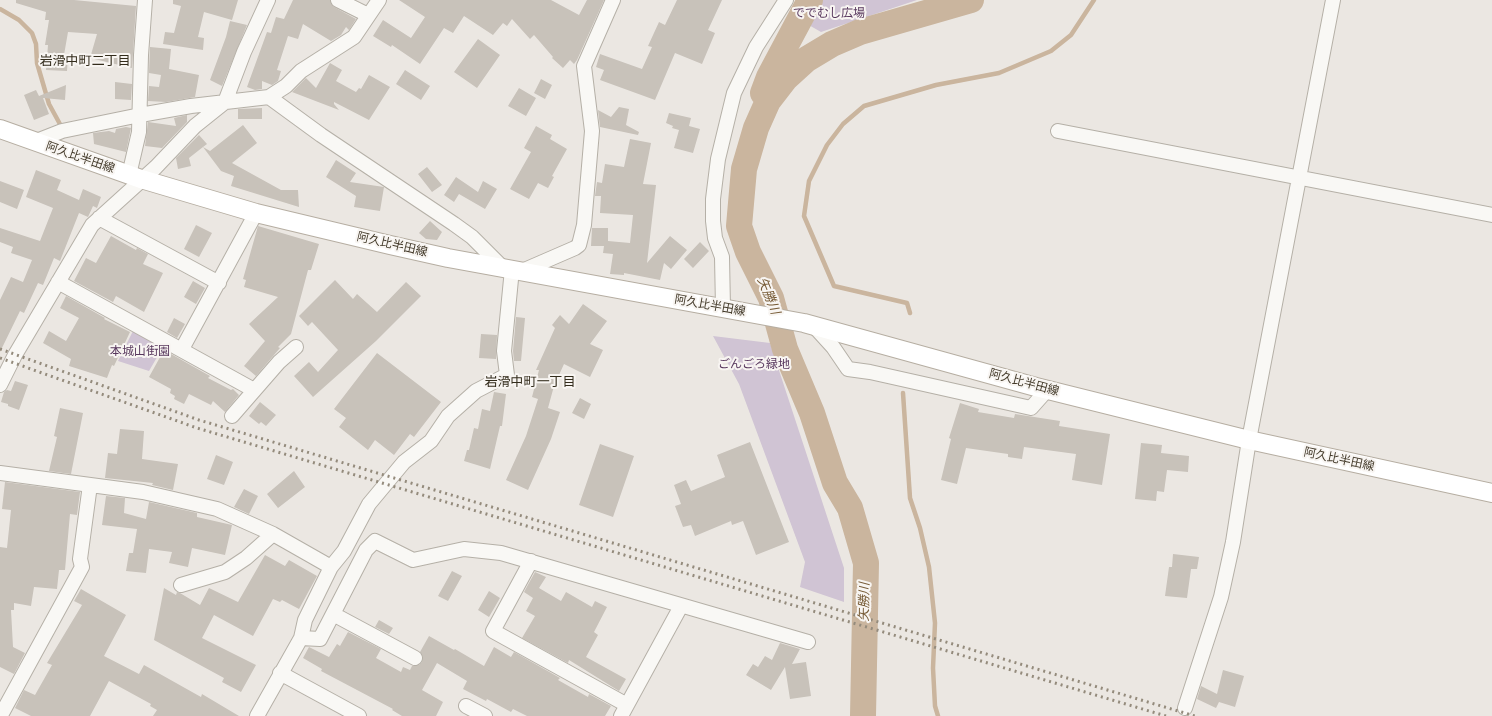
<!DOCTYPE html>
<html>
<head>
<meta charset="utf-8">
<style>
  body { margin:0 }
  canvas { display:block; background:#ebe7e2 }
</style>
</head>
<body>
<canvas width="1492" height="716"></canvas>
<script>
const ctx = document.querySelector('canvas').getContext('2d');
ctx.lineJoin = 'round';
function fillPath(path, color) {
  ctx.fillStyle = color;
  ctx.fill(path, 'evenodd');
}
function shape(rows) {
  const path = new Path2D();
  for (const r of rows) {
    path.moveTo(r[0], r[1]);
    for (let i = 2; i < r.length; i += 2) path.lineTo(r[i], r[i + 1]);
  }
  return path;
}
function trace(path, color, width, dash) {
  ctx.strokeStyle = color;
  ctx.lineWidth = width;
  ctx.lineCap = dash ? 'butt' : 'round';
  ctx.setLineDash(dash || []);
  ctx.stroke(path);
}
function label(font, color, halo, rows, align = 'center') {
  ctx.font = font + ' "DM Sans","Noto Sans JP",sans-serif';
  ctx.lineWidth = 4;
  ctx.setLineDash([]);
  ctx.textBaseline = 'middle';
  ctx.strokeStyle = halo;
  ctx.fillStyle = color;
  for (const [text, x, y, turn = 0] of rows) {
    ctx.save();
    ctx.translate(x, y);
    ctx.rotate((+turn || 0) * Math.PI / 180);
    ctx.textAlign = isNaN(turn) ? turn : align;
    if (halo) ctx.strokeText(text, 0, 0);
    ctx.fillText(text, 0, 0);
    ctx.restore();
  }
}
const green = shape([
  [820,0,917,0,821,32,807,24],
  [133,331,163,347,149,371,118,361],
  [713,336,770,343,844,568,844,602,800,587,805,562,739,384]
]);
const stream = shape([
  [0,9,19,20,32,33,36,44,37,63,49,104,61,126],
  [910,313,907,303,834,286,804,216,809,181,827,145,843,124,864,106,936,85,999,73,1051,51,1071,35,1094,0],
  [903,393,910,498,920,528,929,567,935,623,933,668,935,706,938,716]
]);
const river = shape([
  [763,93,769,77,810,0],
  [863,716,866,563,850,508,835,483,812,413,785,349,771,298,748,252,739,226,744,169,756,128,768,101,785,79,807,59,832,44,860,32,971,0]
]);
const building = shape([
  [16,0,74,0,136,6,132,68,90,58,97,34,68,32,64,55,68,55,67,71,46,70,48,45,45,45,49,20,45,20,46,12,16,3],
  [173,0,238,0,232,20,204,12,198,37,204,38,203,50,163,44,165,32,174,33,181,6,173,4],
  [293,0,330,0,334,7,356,19,349,30,346,27,341,35,331,41,303,24,298,39,288,36,277,70,281,71,278,81,272,85,262,81,262,89,255,90,247,87,267,32,271,33,276,17,284,19],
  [399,0,551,0,579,15,587,0,604,0,577,60,574,64,570,60,563,68,552,58,553,57,534,35,530,39,512,19,507,26,503,23,493,35,464,16,453,33,444,28,420,64,392,45,391,47,373,36,383,20,411,38,425,17],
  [677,0,722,0,708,30,715,33,702,64,675,53,655,100,600,80,604,70,596,67,600,54,642,69,652,47,648,46,659,22,665,25],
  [230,21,247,25,222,86,210,80,226,37],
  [478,39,500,55,477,88,454,72],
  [150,47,171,49,169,69,199,75,195,97,166,102,148,101,149,86,159,87,161,75,149,73],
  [330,63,342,70,336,81,356,92,359,88,361,89,369,75,390,87,369,120,334,102,334,104,339,110,292,92,306,78,316,88],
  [405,70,430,86,421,100,396,84],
  [541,79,552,85,545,99,534,93],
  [115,82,132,84,131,100,115,99],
  [66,85,65,100,43,98,49,114,34,120,24,95,36,90,39,96],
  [519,88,536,98,526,116,508,106],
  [619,107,629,109,626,125,639,132,638,135,600,127,598,110,611,117],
  [262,108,262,119,238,119,238,109],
  [669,113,691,118,689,126,700,129,693,153,674,148,679,130,672,128,673,126,666,123],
  [187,115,187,122,162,148,145,146,148,122,176,126,174,118],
  [243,125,257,143,232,163,281,190,298,190,299,207,231,186,234,176,221,171,203,147,189,158,191,166,178,169,176,158,199,135,207,144,203,147,210,151],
  [536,126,552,135,550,139,567,149,552,176,554,177,548,188,538,183,529,199,510,189,531,152,524,148],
  [126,127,131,128,126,152,94,144,93,133,109,131,115,133,116,129],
  [630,139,651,143,643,184,656,185,647,263,670,236,687,250,671,269,664,263,660,280,624,273,624,275,610,274,613,254,603,253,604,246,591,246,592,228,608,228,608,241,630,243,633,215,600,213,601,196,595,196,597,182,602,183,605,164,624,167],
  [336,160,356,173,350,182,384,187,380,211,354,207,356,196,326,177],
  [427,167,442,185,432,192,418,174],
  [36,170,61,180,57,190,79,200,83,189,101,197,97,208,93,206,88,217,79,213,60,261,54,258,43,285,38,283,24,313,20,311,0,352,0,300,11,277,23,282,32,260,11,253,13,247,0,242,0,228,40,241,53,208,26,197],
  [456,177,478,192,483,181,497,189,485,209,459,194,454,202,444,195],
  [0,181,24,190,17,209,0,202],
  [430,221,442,232,437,240,426,239,419,233],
  [196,225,212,233,199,257,184,249],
  [258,226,319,244,311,270,308,270,291,334,278,347,280,348,256,376,244,366,265,341,249,324,278,297,244,287,246,280,243,279],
  [111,236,136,250,137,248,148,254,143,264,163,273,144,312,116,296,113,302,74,281,86,258,96,263],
  [700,242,709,251,693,268,684,259],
  [335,280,353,299,357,294,377,312,406,282,421,296,376,341,313,397,294,376,309,362,318,372,338,350,312,322,308,326,299,316],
  [193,281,205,288,196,304,184,297],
  [66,296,105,318,104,319,130,332,114,366,112,365,107,378,69,366,71,359,43,343,49,331,66,341,79,318,60,308],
  [583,304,607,321,590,344,603,350,590,377,564,364,554,386,548,408,560,412,551,439,528,490,506,480,526,436,538,399,532,397,539,370,536,370,555,328,552,325,560,315,569,324],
  [516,317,525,318,521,361,514,361,513,351],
  [174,318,185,324,177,338,167,332],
  [481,334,497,335,496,359,479,358],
  [164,350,210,376,208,378,231,390,233,389,239,395,225,412,213,401,211,405,189,394,184,404,174,399,175,396,170,393,171,389,149,377],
  [377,353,441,402,414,437,410,434,394,455,375,440,368,450,339,427,346,418,334,409],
  [15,381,28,385,19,410,8,406,8,404,1,402,4,392,7,390,11,391],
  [494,392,506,394,502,426,500,426,490,469,464,461,467,450,469,450,474,428,478,429,482,409,490,411],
  [580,398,591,404,584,419,572,413],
  [260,402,276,415,266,426,261,422,259,424,249,416],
  [960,403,979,409,978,412,1014,418,1015,414,1060,421,1059,426,1110,434,1102,485,1072,480,1076,454,1024,447,1022,459,1008,457,1008,454,966,448,957,484,941,480,951,439,949,438],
  [60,408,83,413,71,474,49,471,57,437,54,436],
  [120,429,144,431,142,459,178,464,173,490,152,485,153,483,105,478,108,453,117,454],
  [750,442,789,542,756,555,743,521,732,525,731,521,695,536,691,525,683,527,675,506,681,504,674,485,686,480,691,491,725,477,717,455],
  [1141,443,1162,445,1161,453,1189,456,1188,472,1167,470,1164,492,1157,491,1156,501,1135,499],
  [600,444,634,456,613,517,579,505],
  [216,455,233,462,224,485,207,479],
  [294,471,305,487,278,508,267,494],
  [5,482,80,492,77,515,70,514,65,570,59,570,57,589,34,587,31,606,14,603,14,610,11,610,13,647,25,653,14,674,0,667,0,547,7,548,11,510,2,509],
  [244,489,258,496,249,514,234,507],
  [106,496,125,498,124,513,146,519,149,502,197,513,197,517,232,525,225,555,192,548,188,567,169,563,172,552,149,549,146,573,126,571,129,553,133,553,137,529,102,525],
  [1173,554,1199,557,1197,569,1191,569,1187,598,1165,596,1169,567,1172,567],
  [265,555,285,566,289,560,317,576,299,609,282,600,280,602,273,599,253,636,214,615,202,638,256,665,241,692,222,682,224,678,154,640,164,588,176,595,177,592,180,593,200,605,209,588,238,602],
  [452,571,462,576,448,601,438,596],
  [535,572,546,577,539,588,561,601,566,592,592,607,595,601,607,607,594,632,598,635,586,657,626,679,619,691,569,660,568,663,522,638,535,616,526,611,533,598,524,592],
  [81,589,126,615,104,656,139,674,144,665,201,697,202,694,239,716,153,716,157,710,150,706,151,704,109,681,90,716,31,716,15,708,24,690,35,695,52,665,47,663,82,605,74,601],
  [489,591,500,598,489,617,478,610],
  [379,620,393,628,389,634,375,627],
  [348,632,381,649,376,658,401,672,403,667,410,670,412,666,419,665,422,662,423,657,420,652,429,636,454,650,455,649,484,666,494,647,511,657,514,652,560,678,558,680,588,697,589,694,611,706,605,716,527,716,513,709,511,712,487,699,486,701,463,689,467,681,437,663,422,690,443,702,436,716,402,716,392,710,393,709,321,671,322,669,303,658,309,647,329,657,337,644,340,646],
  [780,643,800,649,792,664,806,662,811,696,790,699,785,667,771,690,746,675,753,664,758,667,765,656,772,660],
  [1223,670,1244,676,1235,707,1219,702,1216,708,1197,699,1201,686,1217,694]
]);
const minor = shape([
  [338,0,368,15],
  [269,97,321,135,454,224,472,237,503,268],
  [1058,131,1492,215],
  [34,142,62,131,140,115,191,106,269,97,286,86,301,71,354,37,379,0],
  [129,175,139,132,141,55,145,0],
  [99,218,219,283],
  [522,271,575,248,579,245,584,225,592,131,584,66,613,0],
  [58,282,254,390],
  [723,308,722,257,715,238,713,221,713,199,718,159,734,93,756,47,786,0],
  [813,325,833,347,848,369,870,372,1031,408,1047,390],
  [182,349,256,213],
  [0,385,15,355,92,225,156,167,195,126,225,102,244,52,268,0],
  [232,416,279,362,296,347],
  [0,473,143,492,217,509,273,534,331,567],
  [531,561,493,631,627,705],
  [181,585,225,572,246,558,273,534],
  [333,614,415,658],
  [301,638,320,639,366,550,375,541,413,560,464,549,501,553,808,642],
  [280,673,359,716],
  [466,706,485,716],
  [1185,708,1221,597,1233,542,1249,440,1333,0],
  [1,715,82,567,80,559,90,485],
  [257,716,301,638,305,620,331,567,344,551,369,504,404,462,431,441,448,416,476,391,507,375,504,351,512,269],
  [621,716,681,606]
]);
const major = shape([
  [0,129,141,179,256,213,390,245,448,258,804,323,1036,387,1249,440,1492,493]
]);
const rail = shape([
  [0,349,199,420,1195,716],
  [0,358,197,428,1166,716]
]);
const parkNames = [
  ["ででむし広場",829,14],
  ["本城山街園",140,352],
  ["ごんごろ緑地",754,365]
];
const streetNames = [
  ["阿久比半田線",80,158,19],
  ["阿久比半田線",392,245,13],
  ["阿久比半田線",710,306,10],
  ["阿久比半田線",1024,383,15],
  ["阿久比半田線",1339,460,12]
];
const neighbourhoodNames = [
  ["岩滑中町二丁目",85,62],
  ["岩滑中町一丁目",530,383]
];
const waterNames = [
  ["矢勝川",768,296,68],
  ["矢勝川",865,602,-89]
];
fillPath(green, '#d0c4d4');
trace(stream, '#cab59e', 4.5);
trace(river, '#cab59e', 26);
fillPath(building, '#c8c2ba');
trace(minor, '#b5b0a7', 16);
trace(major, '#b6aea2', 20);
trace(minor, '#f9f8f5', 14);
trace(major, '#fff', 18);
trace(rail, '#948b7c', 3, [2, 4]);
label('12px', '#58385e', '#f8f5f2', parkNames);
label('12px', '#433a2a', '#f8f5f2', streetNames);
label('13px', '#332c1c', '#f8f5f2', neighbourhoodNames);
label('italic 13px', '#765a35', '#f8f5f2', waterNames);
</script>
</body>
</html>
